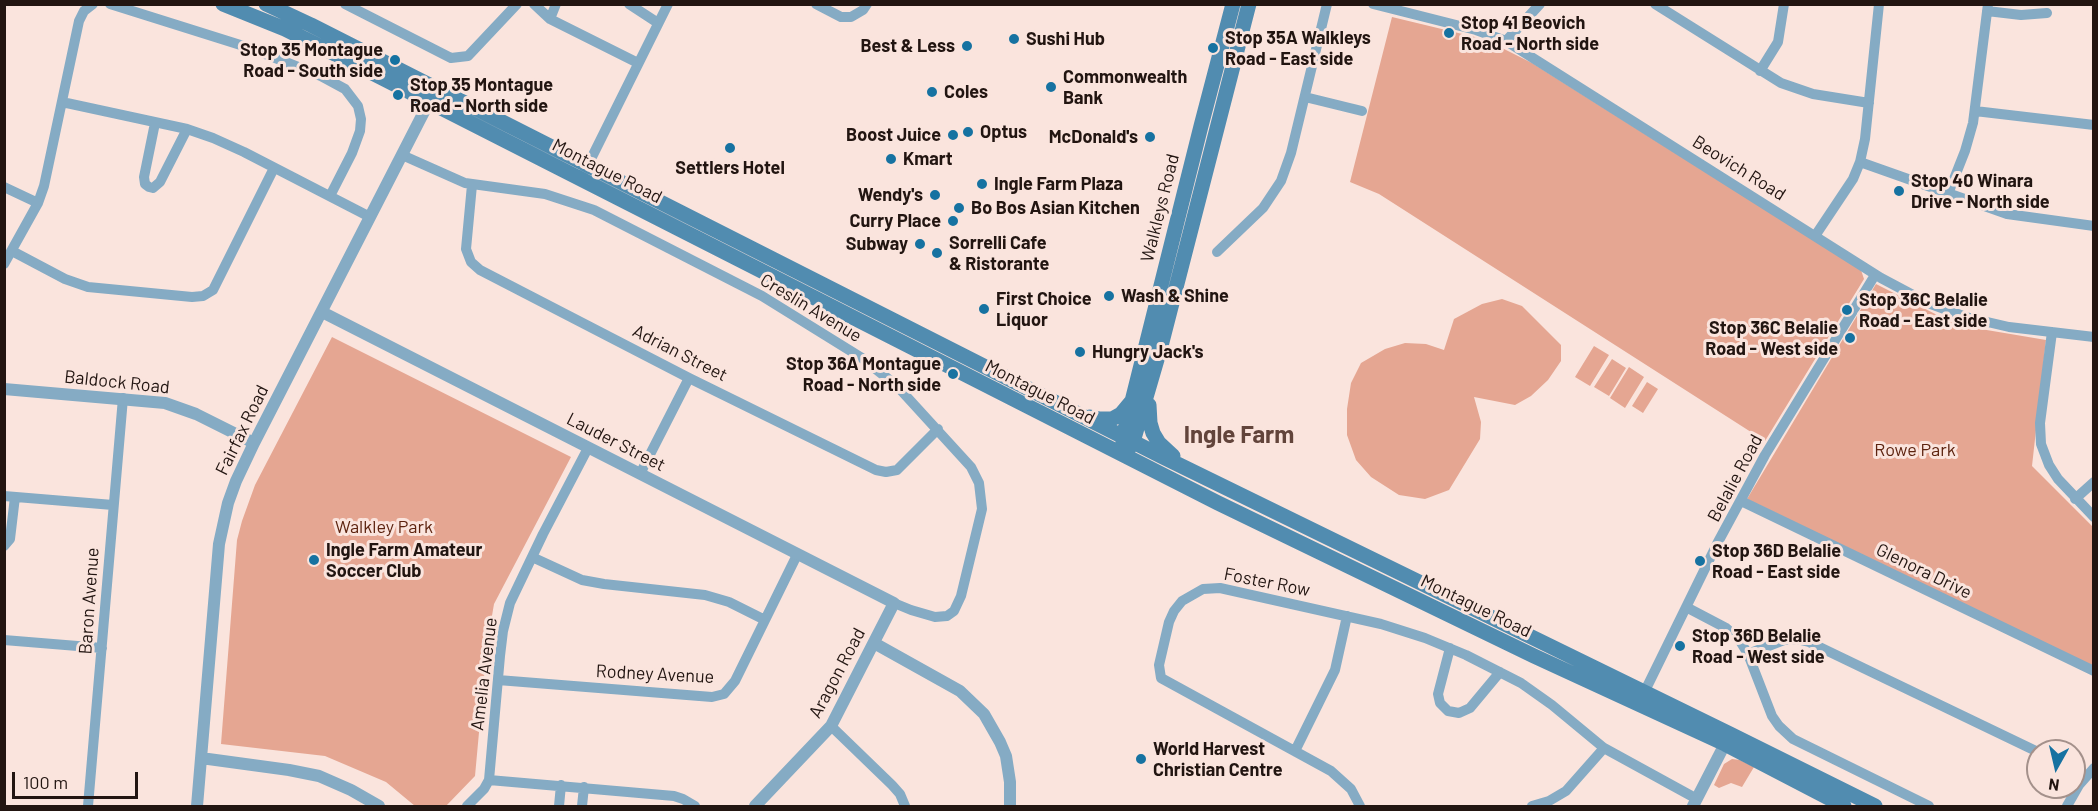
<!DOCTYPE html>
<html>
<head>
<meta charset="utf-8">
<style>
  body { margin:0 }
  #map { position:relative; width:2098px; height:811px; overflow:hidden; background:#fae4dd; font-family:Barlow,sans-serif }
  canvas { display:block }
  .frame { position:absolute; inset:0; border:6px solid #221511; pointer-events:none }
  .north { position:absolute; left:2026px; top:739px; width:60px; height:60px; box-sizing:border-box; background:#fae4dd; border:2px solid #a4918b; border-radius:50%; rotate:188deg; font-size:16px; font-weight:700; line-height:24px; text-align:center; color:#221511 }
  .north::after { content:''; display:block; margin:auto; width:21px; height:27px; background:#1672a1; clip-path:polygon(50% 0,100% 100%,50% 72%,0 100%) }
  .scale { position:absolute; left:12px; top:772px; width:126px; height:27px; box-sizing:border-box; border:3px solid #221511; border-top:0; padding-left:8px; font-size:18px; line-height:21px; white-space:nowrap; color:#221511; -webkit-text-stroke:4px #fae4dd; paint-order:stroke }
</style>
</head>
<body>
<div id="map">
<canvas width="2098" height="811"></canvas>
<div class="frame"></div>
<div class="north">N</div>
<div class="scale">100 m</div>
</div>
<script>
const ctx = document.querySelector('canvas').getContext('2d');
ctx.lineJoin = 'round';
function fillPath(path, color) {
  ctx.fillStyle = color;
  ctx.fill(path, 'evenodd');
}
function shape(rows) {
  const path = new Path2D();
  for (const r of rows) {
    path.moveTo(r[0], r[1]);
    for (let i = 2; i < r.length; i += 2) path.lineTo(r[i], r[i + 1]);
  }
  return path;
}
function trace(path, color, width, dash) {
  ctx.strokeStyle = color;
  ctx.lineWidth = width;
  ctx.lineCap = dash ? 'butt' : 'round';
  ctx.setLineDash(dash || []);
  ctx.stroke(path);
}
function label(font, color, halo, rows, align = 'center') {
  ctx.font = font + ' Barlow,sans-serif';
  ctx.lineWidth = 6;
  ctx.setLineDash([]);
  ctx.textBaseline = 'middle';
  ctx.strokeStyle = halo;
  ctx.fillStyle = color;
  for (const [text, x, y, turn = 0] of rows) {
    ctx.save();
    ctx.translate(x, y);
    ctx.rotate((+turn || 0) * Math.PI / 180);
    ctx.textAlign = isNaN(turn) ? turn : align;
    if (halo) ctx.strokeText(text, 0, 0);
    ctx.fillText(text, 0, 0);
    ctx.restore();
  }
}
const green = shape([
  [1392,17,1479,38,1494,44,1532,63,1861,270,1864,279,1765,441,1379,194,1350,182],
  [1876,284,1957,325,2046,340,2032,466,2093,527,2093,667,1747,499],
  [1502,299,1522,306,1561,345,1561,361,1548,380,1531,396,1515,405,1474,397,1481,422,1480,439,1449,490,1425,499,1399,495,1371,477,1356,460,1347,435,1347,409,1351,383,1361,363,1385,349,1405,343,1426,344,1444,350,1454,319,1482,304],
  [332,337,571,457,494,604,487,645,475,776,446,806,415,806,386,782,325,756,221,744,237,540,242,521,255,485],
  [1594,346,1609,355,1590,386,1575,377],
  [1612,359,1626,368,1609,396,1594,387],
  [1629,367,1644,377,1625,408,1610,398],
  [1647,382,1658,389,1643,413,1632,406],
  [1732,759,1740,760,1754,767,1742,787,1731,783,1719,788,1714,785,1724,764]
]);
const minor = shape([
  [110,4,250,48,321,76,345,89,358,106,361,119,360,131,352,153,330,196],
  [345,4,451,58,468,56,517,4],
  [534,4,550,19,638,63],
  [629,4,658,23],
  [816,4,841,17,851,17,863,10,867,4],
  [1373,4,1476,30,1506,41,1881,278,1928,303,1966,317,2009,327,2094,337],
  [1655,4,1781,83,1813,94,1869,103],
  [1987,11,2021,15,2047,13],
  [550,19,556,4],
  [1506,41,1540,4],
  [1760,71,1778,42,1784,4],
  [1305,97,1362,111],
  [62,102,187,129,213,138,244,152,370,217],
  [1975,111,2094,125],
  [155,123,144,177,145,184,149,187,153,188,160,182,187,129],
  [402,155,465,183,545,194,594,210,762,296,862,358,897,386,971,467,979,483,982,509,961,596,954,611,947,616,935,617,911,610,894,603],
  [1860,162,2007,214,2094,226],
  [585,171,668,4],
  [472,185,466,249,471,262,480,270,689,378,876,470,886,472,897,470,938,429],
  [4,187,38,203],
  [1948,194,1965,151,1973,123,1988,4],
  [1815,236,1853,179,1860,162,1865,139,1879,4],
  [12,251,65,279,88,287,192,297,203,296,213,290,274,168],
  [1217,252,1263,208,1281,181,1291,153,1327,4],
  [4,264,38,203,44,186,79,21,84,11,93,4],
  [2052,332,2040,423,2041,444,2049,465,2058,479,2094,517],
  [640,474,689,378],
  [4,496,113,505],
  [2075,499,2094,482],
  [1741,501,2094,671],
  [4,546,10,539,15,497],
  [532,557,582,580,604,584,705,595,729,602,765,620],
  [1686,607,1726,628,1740,641,1748,654,1772,716,1779,726,1793,739,1929,806],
  [4,640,102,648],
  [1450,648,1438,694,1440,703,1448,711,1459,713,1470,708,1500,672],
  [1748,654,1784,640,1796,639,1809,642,2038,752],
  [498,680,712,697,724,694,735,681,797,555],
  [1642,697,1718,542,1765,455,1875,275],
  [831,726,892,785,900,794,905,806],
  [1295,751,1335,670,1347,616],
  [489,780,674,796,683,799,695,806],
  [88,806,123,398],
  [467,806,484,789,489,780,500,656,503,631,510,603,543,534,588,448],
  [559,806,561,785],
  [582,806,584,787],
  [1360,806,1351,789,1331,771,1161,678,1159,665,1169,622,1174,611,1182,601,1203,589,1220,588,1381,624,1425,638,1466,655,1521,683,1552,705,1604,748,1697,799],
  [1532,806,1549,801,1566,791,1604,748],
  [2067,806,2079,785,2094,768]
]);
const tertiary = shape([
  [322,312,894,603,831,726,755,806],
  [4,389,165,403,196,414,254,443],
  [874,643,960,691,984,714,1000,742,1006,756,1010,782,1010,806],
  [201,758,289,770,319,776,351,790,379,806],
  [197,806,219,544,228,503,236,481,254,443,429,102],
  [1693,806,1728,738]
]);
const secondary = shape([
  [223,4,285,29,335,54,1218,503,1534,656,1725,744,1844,806],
  [266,4,311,25,1161,456,1730,734,1875,806],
  [1149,405,1150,423,1153,433,1159,443,1173,456],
  [1090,417,1100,419,1112,419,1121,414,1131,402],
  [1123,447,1123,437,1201,126,1233,4],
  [1129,448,1133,442,1161,346,1249,4]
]);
const markers = [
  [1449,33,6,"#1672a1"],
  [1014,39,6,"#1672a1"],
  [967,46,6,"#1672a1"],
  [1213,48,6,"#1672a1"],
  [395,60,6,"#1672a1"],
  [1051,87,6,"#1672a1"],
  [932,92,6,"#1672a1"],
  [398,95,6,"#1672a1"],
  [968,132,6,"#1672a1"],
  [953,135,6,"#1672a1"],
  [1150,137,6,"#1672a1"],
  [730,148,6,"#1672a1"],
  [891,159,6,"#1672a1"],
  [982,184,6,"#1672a1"],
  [1899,191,6,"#1672a1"],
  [935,195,6,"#1672a1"],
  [959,208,6,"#1672a1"],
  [953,221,6,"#1672a1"],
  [920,244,6,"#1672a1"],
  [937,253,6,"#1672a1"],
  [1109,296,6,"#1672a1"],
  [984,309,6,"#1672a1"],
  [1847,310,6,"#1672a1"],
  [1850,338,6,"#1672a1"],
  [1080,352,6,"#1672a1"],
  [953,374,6,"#1672a1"],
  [314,560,6,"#1672a1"],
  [1700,561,6,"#1672a1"],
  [1680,646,6,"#1672a1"],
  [1141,759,6,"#1672a1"]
];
const poiNames = [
  ["Stop 41 Beovich",1461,23],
  ["Road - North side",1461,44],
  ["Stop 35A Walkleys",1225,38],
  ["Road - East side",1225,59],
  ["Sushi Hub",1026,39],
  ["Best & Less",955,46,"right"],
  ["Stop 35 Montague",383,50,"right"],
  ["Road - South side",383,71,"right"],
  ["Commonwealth",1063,77],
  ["Bank",1063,98],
  ["Stop 35 Montague",410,85],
  ["Road - North side",410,106],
  ["Coles",944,92],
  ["Optus",980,132],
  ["Boost Juice",941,135,"right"],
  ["McDonald's",1138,137,"right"],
  ["Kmart",903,159],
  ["Settlers Hotel",730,168,"center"],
  ["Stop 40 Winara",1911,181],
  ["Drive - North side",1911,202],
  ["Ingle Farm Plaza",994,184],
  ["Wendy's",923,195,"right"],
  ["Bo Bos Asian Kitchen",971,208],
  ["Curry Place",941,221,"right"],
  ["Sorrelli Cafe",949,243],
  ["& Ristorante",949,264],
  ["Subway",908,244,"right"],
  ["Wash & Shine",1121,296],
  ["First Choice",996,299],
  ["Liquor",996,320],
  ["Stop 36C Belalie",1859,300],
  ["Road - East side",1859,321],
  ["Stop 36C Belalie",1838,328,"right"],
  ["Road - West side",1838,349,"right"],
  ["Hungry Jack's",1092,352],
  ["Stop 36A Montague",941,364,"right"],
  ["Road - North side",941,385,"right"],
  ["Ingle Farm Amateur",326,550],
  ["Soccer Club",326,571],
  ["Stop 36D Belalie",1712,551],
  ["Road - East side",1712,572],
  ["Stop 36D Belalie",1692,636],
  ["Road - West side",1692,657],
  ["World Harvest",1153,749],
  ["Christian Centre",1153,770]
];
const streetNames = [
  ["Beovich Road",1739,168,32],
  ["Montague Road",607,171,27],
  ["Walkleys Road",1160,208,-76],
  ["Creslin Avenue",811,308,31],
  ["Adrian Street",680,353,27],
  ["Baldock Road",117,382,6],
  ["Montague Road",1040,392,27],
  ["Fairfax Road",242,430,-64],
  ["Lauder Street",616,442,27],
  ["Belalie Road",1735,478,-62],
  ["Glenora Drive",1924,571,26],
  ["Foster Row",1267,582,11],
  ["Baron Avenue",89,601,-86],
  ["Montague Road",1476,606,26],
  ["Aragon Road",837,673,-62],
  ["Amelia Avenue",484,674,-83],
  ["Rodney Avenue",655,674,3]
];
const parkNames = [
  ["Rowe Park",1915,450],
  ["Walkley Park",384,527]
];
const districtNames = [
  ["Ingle Farm",1239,435]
];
fillPath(green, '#e5a692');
trace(minor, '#85abc4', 10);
trace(tertiary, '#85abc4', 12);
trace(secondary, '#518cb0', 15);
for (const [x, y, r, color] of markers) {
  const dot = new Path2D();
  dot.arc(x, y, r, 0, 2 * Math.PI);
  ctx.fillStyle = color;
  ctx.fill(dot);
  trace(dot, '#fae4dd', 2);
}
label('bold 18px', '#221511', '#fae4dd', poiNames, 'left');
label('18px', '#221511', '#fae4dd', streetNames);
label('18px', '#5d230f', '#fae4dd', parkNames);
label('bold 24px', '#62443b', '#fae4dd', districtNames);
</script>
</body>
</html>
